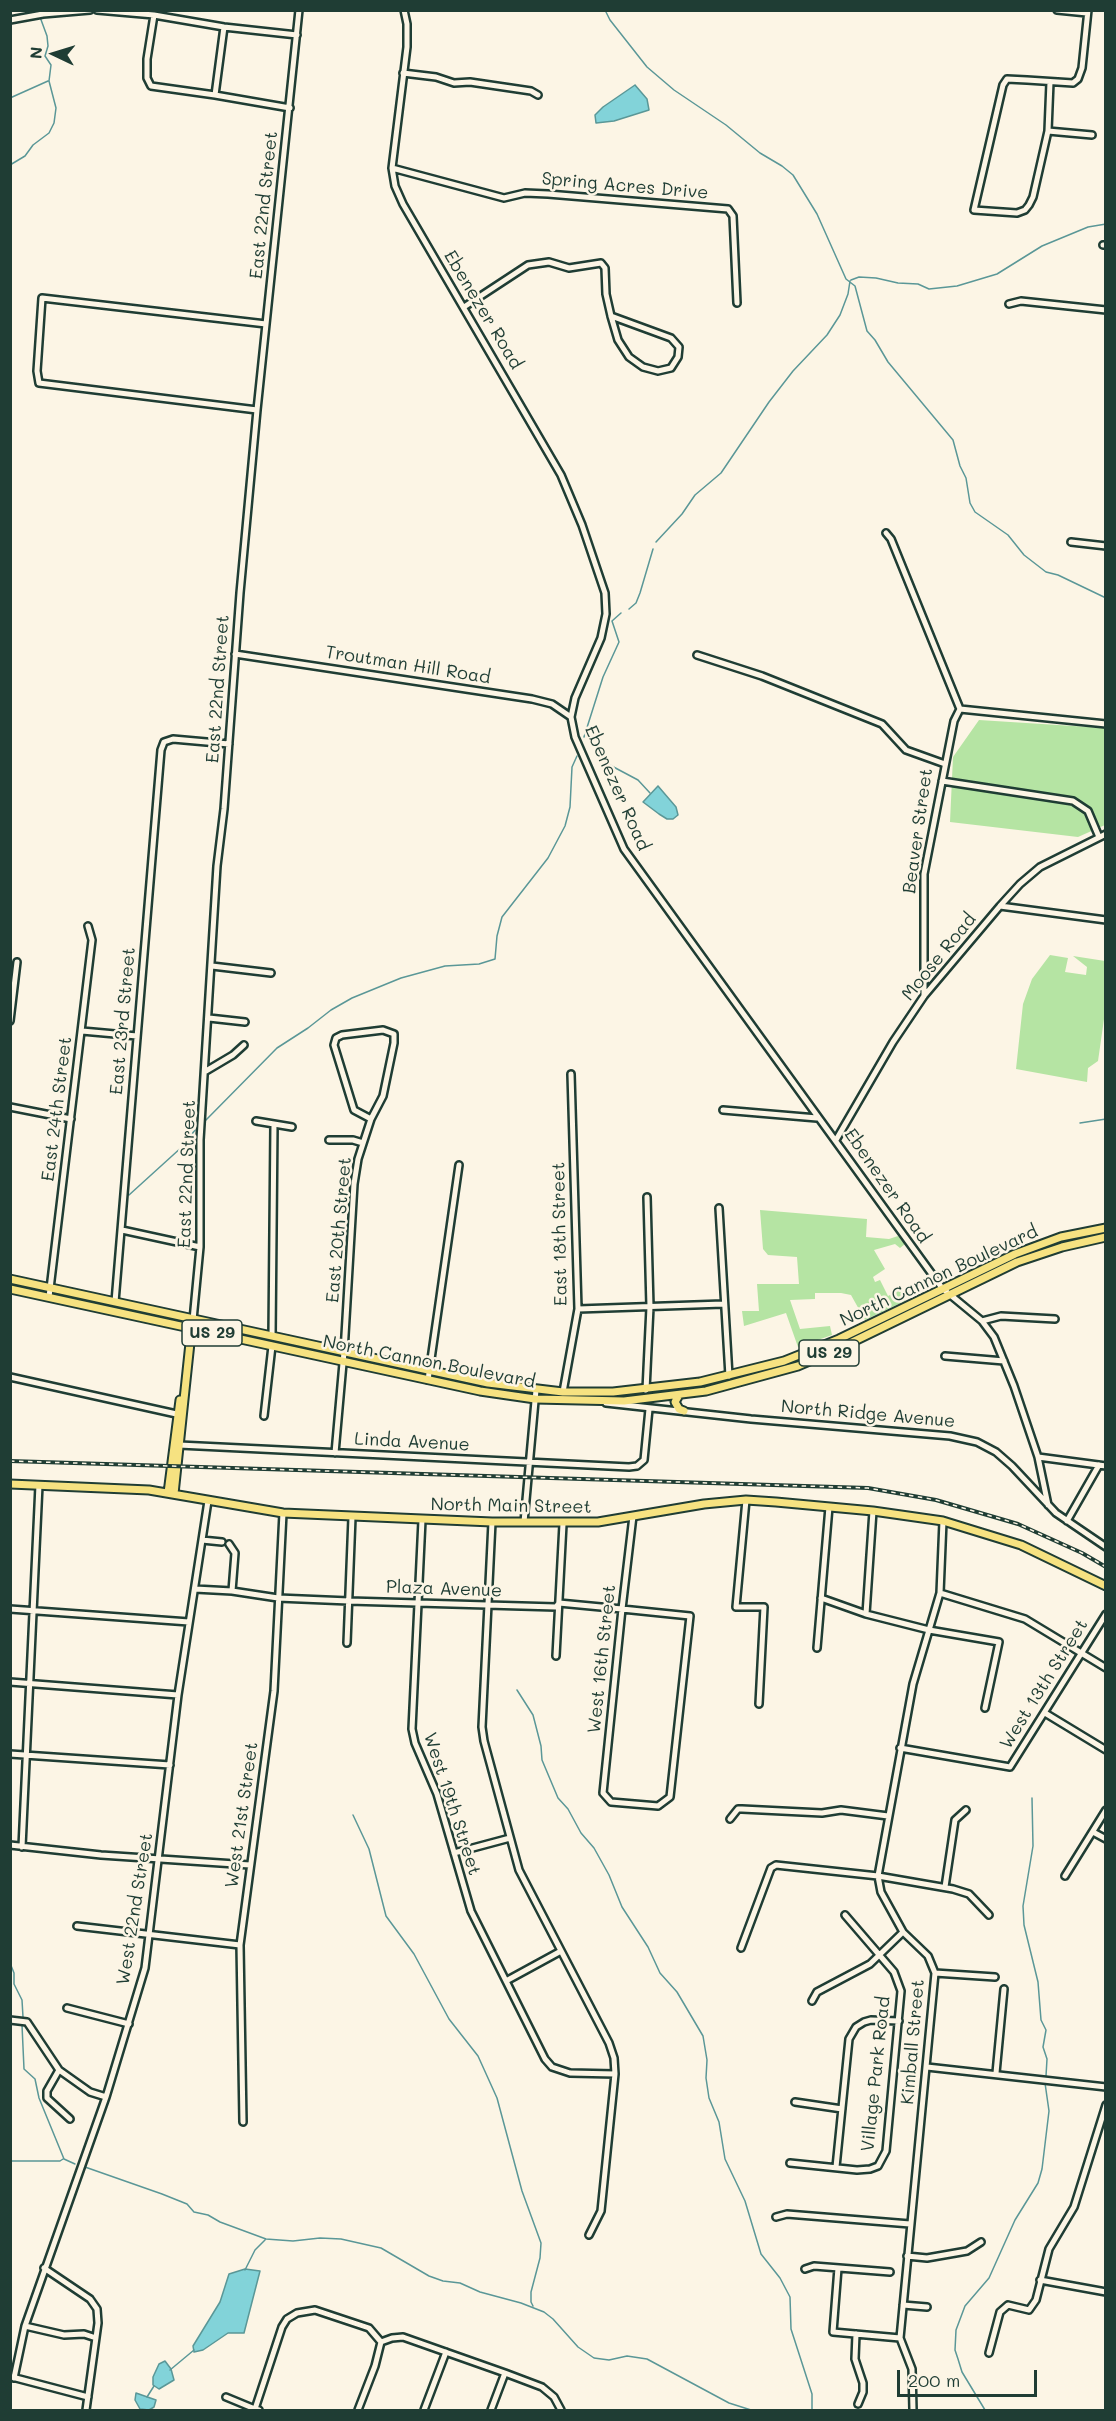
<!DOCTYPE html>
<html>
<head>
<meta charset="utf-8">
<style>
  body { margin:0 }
  #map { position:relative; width:1116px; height:2421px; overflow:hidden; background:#fcf5e5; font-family:Mali,sans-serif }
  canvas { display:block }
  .frame { position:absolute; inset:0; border:12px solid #1f3d34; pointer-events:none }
  .north { position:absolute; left:24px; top:24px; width:60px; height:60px; -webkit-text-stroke:4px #fcf5e5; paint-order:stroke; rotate:274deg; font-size:16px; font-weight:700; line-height:24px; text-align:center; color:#1f3d34 }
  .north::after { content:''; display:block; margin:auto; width:21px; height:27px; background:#1f3d34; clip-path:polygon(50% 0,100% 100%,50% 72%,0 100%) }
  .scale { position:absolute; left:897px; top:2370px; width:140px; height:27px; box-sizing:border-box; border:3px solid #1f3d34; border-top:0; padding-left:8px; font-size:18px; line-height:21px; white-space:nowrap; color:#1f3d34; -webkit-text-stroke:4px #fcf5e5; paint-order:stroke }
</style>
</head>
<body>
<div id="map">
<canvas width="1116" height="2421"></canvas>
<div class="frame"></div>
<div class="north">N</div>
<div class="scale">200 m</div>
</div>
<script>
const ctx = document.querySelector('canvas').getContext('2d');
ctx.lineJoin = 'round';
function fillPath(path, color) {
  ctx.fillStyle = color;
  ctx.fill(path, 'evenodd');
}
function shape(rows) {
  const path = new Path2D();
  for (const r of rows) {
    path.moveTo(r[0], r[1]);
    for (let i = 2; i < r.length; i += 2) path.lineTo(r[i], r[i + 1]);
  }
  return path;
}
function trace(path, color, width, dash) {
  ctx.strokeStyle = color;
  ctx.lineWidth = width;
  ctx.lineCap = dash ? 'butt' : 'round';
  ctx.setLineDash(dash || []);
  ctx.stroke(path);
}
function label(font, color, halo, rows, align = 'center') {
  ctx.font = font + ' Mali,sans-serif';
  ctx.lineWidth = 5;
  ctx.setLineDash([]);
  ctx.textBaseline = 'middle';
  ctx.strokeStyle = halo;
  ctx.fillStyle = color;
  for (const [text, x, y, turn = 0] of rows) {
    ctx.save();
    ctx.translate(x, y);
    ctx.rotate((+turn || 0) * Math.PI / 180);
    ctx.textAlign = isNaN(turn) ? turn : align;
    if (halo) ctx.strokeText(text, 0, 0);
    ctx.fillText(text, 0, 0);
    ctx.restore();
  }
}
const green = shape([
  [979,720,1105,728,1105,825,1078,837,950,822,953,757],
  [1050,955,1068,958,1065,972,1086,975,1087,967,1073,956,1105,961,1105,1012,1098,1061,1088,1068,1087,1082,1016,1069,1023,1004,1032,979],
  [760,1210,867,1219,866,1237,889,1239,898,1236,905,1244,900,1248,895,1244,874,1250,885,1269,873,1277,875,1282,880,1280,888,1296,900,1290,905,1301,865,1320,851,1295,841,1293,815,1293,815,1299,790,1300,800,1329,830,1326,832,1335,798,1347,786,1313,744,1326,742,1311,759,1311,757,1284,799,1284,797,1257,768,1255,763,1249]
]);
const water = shape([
  [635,85,647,99,649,110,614,121,596,123,595,115,603,107,635,85],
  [658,786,676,807,678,815,673,819,667,819,659,814,643,802,658,786],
  [245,2269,260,2271,244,2333,228,2333,203,2350,194,2352,193,2346,220,2302,229,2274,245,2269],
  [165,2361,171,2369,174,2380,159,2389,153,2385,153,2377,159,2364,165,2361],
  [136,2393,156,2400,154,2407,149,2410,140,2409,135,2400,136,2393]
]);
const stream = shape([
  [605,10,610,20,647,67,674,90,726,125,760,153,782,166,793,175,817,214,846,279,855,286,867,331,875,340,888,362,953,440,960,466,966,478,970,503,975,512,1008,535,1024,555,1046,572,1058,575,1106,598],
  [10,98,48,81],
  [10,165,25,156,33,145,49,133,54,123,56,108,49,81,51,65,45,56,48,46,47,36,40,17],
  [851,280,859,277,876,278,898,283,918,284,929,289,957,286,997,274,1042,246,1088,227,1106,224],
  [656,542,682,514,695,495,721,473,769,402,793,371,827,335,840,315,848,294,850,281],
  [629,609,636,603,640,593,653,549],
  [584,737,603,677,619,642,612,621,621,613],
  [596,753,606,763,638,780,650,793],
  [205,1121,277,1048,308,1028,331,1010,352,998,401,978,445,966,479,964,495,959,497,936,502,917,548,858,565,826,570,807,572,767,577,756],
  [1080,1123,1106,1119],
  [129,1195,183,1146,195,1130],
  [517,1690,533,1715,541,1746,542,1760,558,1798,568,1809,581,1833,594,1848,609,1875,622,1907,648,1947,660,1973,677,1992,703,2036,707,2060,706,2078,709,2098,719,2122,725,2159,745,2201,761,2254,780,2278,790,2297,791,2329,812,2394,812,2410],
  [1032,1798,1033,1846,1023,1906,1024,1925,1038,1982,1041,2020,1046,2030,1043,2047,1047,2059,1046,2076],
  [353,1815,369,1849,386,1916,414,1954,449,2019,478,2056,497,2098,522,2191,541,2243,540,2258,531,2292,531,2302,533,2306],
  [10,1963,14,1973,14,1984,22,2000,23,2017],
  [22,2025,24,2069,35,2079,39,2098,64,2159,75,2164],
  [10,2161,60,2161,63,2159],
  [85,2167,162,2194,187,2204,194,2212,208,2215,220,2222,266,2239,293,2241,320,2238,341,2239,381,2248,429,2276,443,2281,460,2283,480,2292,521,2303,544,2312,553,2319,578,2347,594,2358,609,2360,627,2356,647,2359,729,2403,751,2410],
  [245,2270,255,2250,265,2240],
  [170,2370,194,2350],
  [147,2397,154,2386],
  [985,2410,962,2372,958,2359,955,2350,956,2330,965,2306,989,2278,1015,2220,1038,2183,1042,2169,1049,2111,1045,2083]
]);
const minor = shape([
  [97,10,154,15,224,27,297,35],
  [404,10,407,24,407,47,392,168,395,186,403,204,561,475,582,525,605,593,606,614,601,638,575,698,571,717,575,737,624,849,942,1288,982,1321,994,1337,1014,1386,1038,1457,1048,1505],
  [1057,10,1087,13],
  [154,15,147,59,147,78,151,86,215,95,290,108],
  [10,20,43,14,90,10],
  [403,73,436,77,454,83,470,82,531,91,538,95],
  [1050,82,1048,131,1033,197,1029,205,1025,210,1017,213,974,210,1003,85,1007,79,1027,80,1073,83,1078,79,1082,68,1088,10],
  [215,95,224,27],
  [1048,131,1092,135],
  [392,168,504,198,525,193,548,194,728,209,733,216,737,303],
  [1103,245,1106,245],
  [1009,304,1021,301,1106,310],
  [464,307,528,265,549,262,569,268,601,263,605,268,606,294,611,316,618,340,629,357,643,367,658,371,671,368,678,357,679,347,671,338,611,316],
  [257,410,39,383,37,371,42,298,266,324],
  [886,533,891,539,960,709],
  [1071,542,1106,546],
  [235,654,532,699,552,704,571,717],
  [697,655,762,676,882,724,906,750,945,764],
  [960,709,1106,724],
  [942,781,1073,801,1088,811,1099,837],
  [1000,906,1106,920],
  [212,966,271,973],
  [924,996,924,874,954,721,960,709],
  [209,1018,245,1022],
  [10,1021,17,962],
  [383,1030,394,1034,394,1043,383,1096,371,1119,354,1110,334,1045,336,1038,342,1035,383,1030],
  [82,1031,137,1036],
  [206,1071,233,1055,244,1045],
  [10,1107,71,1119],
  [723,1110,817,1118],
  [256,1121,292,1127],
  [329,1140,353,1140,363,1143],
  [836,1140,893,1042,924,996,1000,906,1020,884,1040,867,1106,834],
  [719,1208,729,1376],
  [122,1230,200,1247],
  [49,1297,92,940,88,926],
  [115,1302,161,750,164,742,173,739,229,744],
  [578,1309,723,1304],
  [193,1320,200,1247,200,1140,217,866,224,809,240,593,257,410,299,10],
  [982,1321,1001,1316,1055,1319],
  [272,1336,274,1124],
  [945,1356,1004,1361],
  [10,1377,181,1415],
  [428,1380,459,1165],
  [646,1390,650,1307,647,1197],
  [563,1392,578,1309,571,1074],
  [606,1403,751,1419,950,1436,977,1442,996,1452,1012,1466,1056,1513,1106,1547],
  [264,1416,272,1346],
  [179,1445,629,1467,637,1466,644,1460,649,1409],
  [335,1453,344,1352,354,1184,358,1159,371,1119],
  [1038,1457,1106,1466],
  [746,1500,736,1607,764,1607,759,1704],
  [422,1520,412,1729,415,1743,437,1794,471,1911,545,2059,552,2067,570,2073,615,2074,614,2058,609,2043,519,1870,484,1741,482,1727,492,1522],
  [1067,1521,1099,1465],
  [524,1522,536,1390],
  [202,1540,222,1542],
  [229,1544,235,1553,232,1591],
  [195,1589,232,1591,278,1598,349,1601,556,1607,559,1603,622,1609,690,1616,670,1797,658,1806,611,1802,603,1793,622,1609,633,1516],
  [940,1593,1025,1619,1106,1668],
  [821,1598,866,1614,929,1630,999,1642,985,1708],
  [10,1609,189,1622],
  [866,1614,873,1511],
  [347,1643,352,1517],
  [817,1648,829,1507],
  [556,1656,563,1524],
  [10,1682,178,1695],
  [1045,1713,1106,1750],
  [900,1748,1010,1767,1106,1614],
  [10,1754,170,1765],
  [730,1819,738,1809,742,1809,822,1813,841,1810,888,1816],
  [1093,1832,1106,1839],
  [10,1845,101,1855,250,1865],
  [22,1847,39,1485],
  [454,1853,510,1838],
  [1065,1876,1106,1810],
  [945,1887,955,1820,966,1810],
  [77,1926,240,1945],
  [741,1948,771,1868,776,1865,878,1876,953,1889,969,1894,989,1915],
  [935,1973,995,1977],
  [506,1981,561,1951],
  [812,2001,817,1992,870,1964,903,1932],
  [67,2008,129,2024],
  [10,2020,27,2022,59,2070,90,2092,106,2097],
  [927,2067,1106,2087],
  [59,2070,47,2091,47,2098,70,2119],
  [996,2073,1004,1989],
  [795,2102,842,2109],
  [243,2122,240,1945,274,1691,283,1513],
  [790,2163,857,2170,870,2169,878,2166,886,2151,901,1991,894,1972,845,1915],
  [836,2167,849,2039,856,2027,864,2022,871,2020,899,2021],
  [776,2217,787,2214,910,2224],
  [589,2235,601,2211,615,2074],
  [907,2256,927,2258,967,2251,981,2242],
  [44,2268,90,2299,97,2309,98,2323,86,2410],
  [838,2268,833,2332,900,2338],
  [805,2269,814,2266,890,2272],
  [1040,2280,1106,2292],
  [903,2305,927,2307],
  [25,2326,64,2335,84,2334,96,2338],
  [856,2334,855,2359,863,2383,863,2392,858,2404],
  [381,2342,392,2338,403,2337,505,2373,542,2387,554,2397,561,2410],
  [989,2353,1000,2312,1008,2305,1029,2310,1036,2300,1049,2249,1074,2207,1106,2105],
  [12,2377,88,2397],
  [14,2378,25,2326,106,2097,145,1968,178,1695,208,1501],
  [226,2397,255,2409],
  [259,2410,255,2409,282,2327,287,2319,297,2313,315,2310,369,2328,381,2342,375,2366,358,2410],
  [424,2410,446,2352],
  [491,2410,505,2373],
  [913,2410,912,2369,900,2338,935,1973,928,1956,903,1932,881,1892,878,1876,913,1684,940,1593,943,1521]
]);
const major = shape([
  [10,1279,488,1383,563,1392,613,1392,700,1382,784,1361,839,1339,1015,1254,1061,1237,1106,1228],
  [10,1289,480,1391,535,1399,624,1401,706,1391,798,1366,840,1348,1017,1262,1062,1247,1106,1237],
  [679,1395,675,1402,679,1409,684,1411],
  [10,1484,149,1490,283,1513,492,1522,598,1522,704,1504,746,1500,776,1502,873,1511,943,1521,1021,1545,1106,1586],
  [168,1493,180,1400],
  [174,1494,192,1324]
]);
const rail = shape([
  [10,1461,868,1488,936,1500,1018,1524,1082,1553,1106,1567]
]);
const shields = [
  [212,1333,60],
  [829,1353,60]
];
const shieldNames = [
  ["US 29",212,1333],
  ["US 29",829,1353]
];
const streetNames = [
  ["Spring Acres Drive",625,186,5],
  ["East 22nd Street",264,205,-84],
  ["Ebenezer Road",483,310,59],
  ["Troutman Hill Road",408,665,9],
  ["East 22nd Street",218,689,-86],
  ["Ebenezer Road",617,788,66],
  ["Beaver Street",918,831,-82],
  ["Moose Road",939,957,-51],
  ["East 23rd Street",123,1021,-85],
  ["East 24th Street",57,1109,-83],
  ["East 22nd Street",187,1174,-88],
  ["Ebenezer Road",887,1186,55],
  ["East 20th Street",339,1230,-85],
  ["East 18th Street",560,1234,-91],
  ["North Cannon Boulevard",939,1276,-25],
  ["North Cannon Boulevard",429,1362,11],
  ["North Ridge Avenue",868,1414,5],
  ["Linda Avenue",412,1442,3],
  ["North Main Street",511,1506,1],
  ["Plaza Avenue",444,1589,2],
  ["West 16th Street",602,1659,-84],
  ["West 13th Street",1044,1684,-58],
  ["West 19th Street",452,1804,72],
  ["West 21st Street",242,1815,-82],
  ["West 22nd Street",135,1909,-81],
  ["Kimball Street",913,2042,-85],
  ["Village Park Road",876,2074,-84]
];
fillPath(green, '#b5e4a3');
fillPath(water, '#82d3d9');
trace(water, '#5a9797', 1.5);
trace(stream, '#5a9797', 1.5);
trace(minor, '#1f3d34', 10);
trace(major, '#1f3d34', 11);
trace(minor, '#fcf5e5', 5);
trace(major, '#f6e281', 7);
trace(rail, '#1f3d34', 4);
trace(rail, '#fcf5e5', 1.5, [4.5]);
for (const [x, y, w] of shields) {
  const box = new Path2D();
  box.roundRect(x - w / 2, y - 13, w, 26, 4.5);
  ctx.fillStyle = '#fcf5e5';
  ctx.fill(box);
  trace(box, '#1f3d34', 1.5);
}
label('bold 16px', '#1f3d34', null, shieldNames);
label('18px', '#1f3d34', '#fcf5e5', streetNames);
</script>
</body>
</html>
